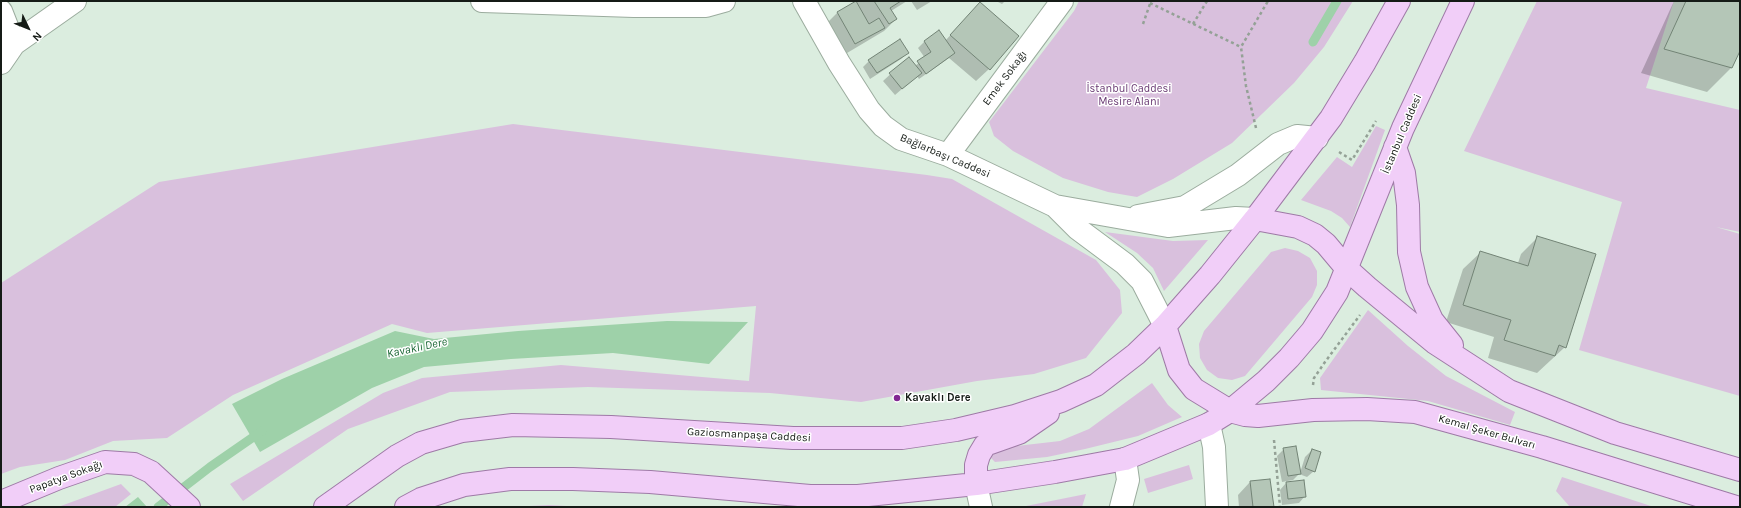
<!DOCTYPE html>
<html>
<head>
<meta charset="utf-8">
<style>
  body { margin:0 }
  #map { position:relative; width:1741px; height:508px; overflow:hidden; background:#dbeddf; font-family:Karla,sans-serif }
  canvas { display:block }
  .frame { position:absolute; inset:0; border:2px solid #151b16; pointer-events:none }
  .north { position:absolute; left:8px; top:8px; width:40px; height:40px; -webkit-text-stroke:3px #fff; paint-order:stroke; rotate:133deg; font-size:11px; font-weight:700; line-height:16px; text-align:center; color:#151b16 }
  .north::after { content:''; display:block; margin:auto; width:14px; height:18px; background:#151b16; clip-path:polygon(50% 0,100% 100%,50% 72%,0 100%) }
</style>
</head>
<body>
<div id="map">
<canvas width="1741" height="508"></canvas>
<div class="frame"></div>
<div class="north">N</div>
</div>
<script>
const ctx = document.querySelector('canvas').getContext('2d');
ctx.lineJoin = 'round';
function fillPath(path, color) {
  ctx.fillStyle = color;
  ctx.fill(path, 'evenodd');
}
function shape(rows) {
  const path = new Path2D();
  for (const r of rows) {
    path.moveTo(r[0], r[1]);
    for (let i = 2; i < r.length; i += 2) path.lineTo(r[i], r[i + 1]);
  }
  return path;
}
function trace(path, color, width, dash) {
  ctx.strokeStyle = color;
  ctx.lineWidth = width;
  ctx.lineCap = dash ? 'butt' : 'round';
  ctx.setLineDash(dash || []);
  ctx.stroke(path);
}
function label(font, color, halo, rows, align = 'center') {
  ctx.font = font + ' Karla,sans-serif';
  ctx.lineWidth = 3;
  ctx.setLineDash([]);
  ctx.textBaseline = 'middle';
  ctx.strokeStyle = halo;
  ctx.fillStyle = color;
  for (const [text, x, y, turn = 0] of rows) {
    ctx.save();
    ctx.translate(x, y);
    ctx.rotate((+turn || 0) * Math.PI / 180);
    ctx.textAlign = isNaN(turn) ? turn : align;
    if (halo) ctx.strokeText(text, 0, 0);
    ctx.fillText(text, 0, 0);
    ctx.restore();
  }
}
const green = shape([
  [1079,1,1353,1,1324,47,1294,83,1232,143,1173,179,1137,197,1108,192,1063,178,1013,151,994,136,989,122,1074,11],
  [1537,1,1674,1,1646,88,1740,110,1740,232,1716,227,1740,234,1740,396,1579,350,1622,202,1464,151],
  [513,124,927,175,952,179,1096,260,1120,290,1122,313,1086,358,1034,374,977,381,861,402,770,393,588,387,450,392,348,429,243,501,230,484,383,393,422,378,561,365,749,381,756,306,427,333,392,324,233,395,167,438,113,441,65,460,20,467,1,474,1,283,159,182],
  [1376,126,1385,130,1350,227,1342,218,1331,211,1301,200,1337,157,1352,167],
  [1105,232,1173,241,1208,240,1164,291,1153,268,1137,253],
  [1285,248,1298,251,1310,258,1317,271,1317,285,1312,297,1245,376,1232,380,1218,378,1207,370,1200,358,1199,344,1204,331,1271,252],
  [1368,310,1408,346,1446,376,1515,412,1510,425,1428,401,1321,390,1320,378],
  [1152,383,1168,405,1182,417,1138,436,1085,449,1047,457,995,462,991,458,993,452,999,448,1060,441,1089,429],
  [1189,465,1193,479,1148,493,1144,479],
  [1562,477,1654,507,1570,507,1556,491],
  [121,484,131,494,115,507,58,507],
  [1086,494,1082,507,1021,507],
  [549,505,584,507,588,507,510,507]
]);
const water = shape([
  [667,321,748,322,709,364,613,353,511,359,424,367,372,388,260,452,232,404,282,379,395,331,434,339,518,331],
  [138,497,147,507,125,507]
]);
const shadow = shape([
  [854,1,907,1,891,11,896,19,884,31,842,56,825,25,837,13,855,3],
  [911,1,932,1,917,10],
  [996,1,1005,1,1002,4],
  [1674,1,1740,1,1740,49,1731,68,1707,92,1641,73],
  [980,3,1018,36,989,69,976,81,949,58,919,79,917,76,895,95,883,81,908,58,915,66,925,58,918,48,924,42,945,41],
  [908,52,901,59,870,79,863,67,869,61],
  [1538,237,1565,347,1537,373,1488,358,1494,337,1446,322,1463,269,1481,252,1518,263,1521,254],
  [1284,449,1300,473,1305,457,1312,450,1314,471,1307,477,1299,474,1293,480,1282,482,1277,456],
  [1304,481,1305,496,1299,503,1282,505,1280,490,1286,483],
  [1250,482,1273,507,1239,507,1238,495]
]);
const stream = shape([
  [1313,42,1337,1],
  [158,507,210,467,262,431]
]);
const building = shape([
  [856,1,869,24,879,18,885,28,855,44,837,12,856,1],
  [874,1,901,1,890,8,897,19,889,24,874,1],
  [1686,1,1740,1,1740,51,1732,68,1664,49,1686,1],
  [980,2,1019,36,990,70,950,35,980,2],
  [939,30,955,53,926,74,917,61,931,52,924,41,939,30],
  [900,39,909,53,877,73,868,60,900,39],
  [909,57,922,73,902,89,889,73,909,57],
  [1537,236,1596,254,1566,348,1559,345,1555,356,1504,340,1511,320,1463,305,1480,251,1528,266,1537,236],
  [1296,446,1301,474,1288,476,1283,448,1296,446],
  [1312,449,1321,452,1315,472,1305,468,1312,449],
  [1270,479,1274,507,1253,507,1250,481,1270,479],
  [1304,480,1306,497,1288,499,1286,482,1304,480]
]);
const path = shape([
  [1150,3,1241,47],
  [1143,24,1151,1],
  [1193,24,1207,1],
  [1256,128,1246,86,1241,47,1268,1],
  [1339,152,1352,160,1376,121],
  [1313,385,1314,378,1325,362,1360,315],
  [1274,440,1280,507]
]);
const minor = shape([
  [482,1,634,6,706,6,724,1],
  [804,1,839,63,869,110,883,126,901,139,948,155,1055,206,1168,226,1236,218,1255,219],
  [1,11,14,44],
  [1,63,14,44,75,1],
  [948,155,1062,1],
  [1055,206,1078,229,1125,264,1142,281,1165,326],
  [1138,216,1185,207,1238,175,1278,144,1297,136,1317,138],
  [1209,424,1214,447,1217,507],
  [976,484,981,507],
  [1121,507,1128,480,1125,459]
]);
const major = shape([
  [1395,147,1404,173,1408,205,1409,252,1417,287,1432,320,1452,345],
  [1255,219,1298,227,1315,235,1326,244,1347,269,1367,287,1435,343,1509,391,1615,433,1740,470],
  [1165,326,1179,370,1194,389,1230,411,1245,415,1258,416,1313,410,1367,409,1415,412,1542,447,1736,507],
  [976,484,976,465,979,455,985,445,1019,433,1048,413],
  [1,502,59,478,105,462,134,464,151,472,189,507],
  [325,507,397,456,421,443,462,431,513,425,611,427,793,438,902,438,956,430,1015,416,1061,401,1096,385,1136,354,1165,326,1210,275,1255,219,1331,118,1365,62,1399,1],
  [406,507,421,499,464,485,510,479,573,479,650,482,810,496,858,496,976,484,1055,472,1125,459,1209,424,1230,411,1266,381,1289,358,1312,331,1337,292,1403,128,1463,1]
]);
const markers = [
  [897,398,4,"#822793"]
];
const streetNames = [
  ["Emek Sokağı",1005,78,-53],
  ["İstanbul Caddesi",1402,134,-67],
  ["Bağlarbaşı Caddesi",945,156,23],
  ["Kemal Şeker Bulvarı",1487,432,16],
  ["Gaziosmanpaşa Caddesi",749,435,3],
  ["Papatya Sokağı",66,477,-20]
];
const parkNames = [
  ["İstanbul Caddesi",1129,89],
  ["Mesire Alanı",1129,102]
];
const poiNames = [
  ["Kavaklı Dere",905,398]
];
const waterNames = [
  ["Kavaklı Dere",417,348,-12]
];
fillPath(green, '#d9c0dd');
fillPath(water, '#9ed1a9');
fillPath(shadow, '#0003');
trace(stream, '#9ed1a9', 9);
fillPath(building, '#b4c6b7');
trace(building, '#728375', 1);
trace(minor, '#9bac9e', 24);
trace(major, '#9e7aa6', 24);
trace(path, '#94a196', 2.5, [3, 3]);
trace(minor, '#fff', 22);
trace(major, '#f1cef8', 22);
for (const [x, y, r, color] of markers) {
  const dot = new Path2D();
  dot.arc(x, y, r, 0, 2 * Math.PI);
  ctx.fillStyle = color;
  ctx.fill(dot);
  trace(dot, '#fff', 1.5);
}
label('11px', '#151b16', '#fff', streetNames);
label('11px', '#683872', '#fff', parkNames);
label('bold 11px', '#151b16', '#fff', poiNames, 'left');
label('italic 12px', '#1c6836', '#fff', waterNames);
</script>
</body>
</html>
